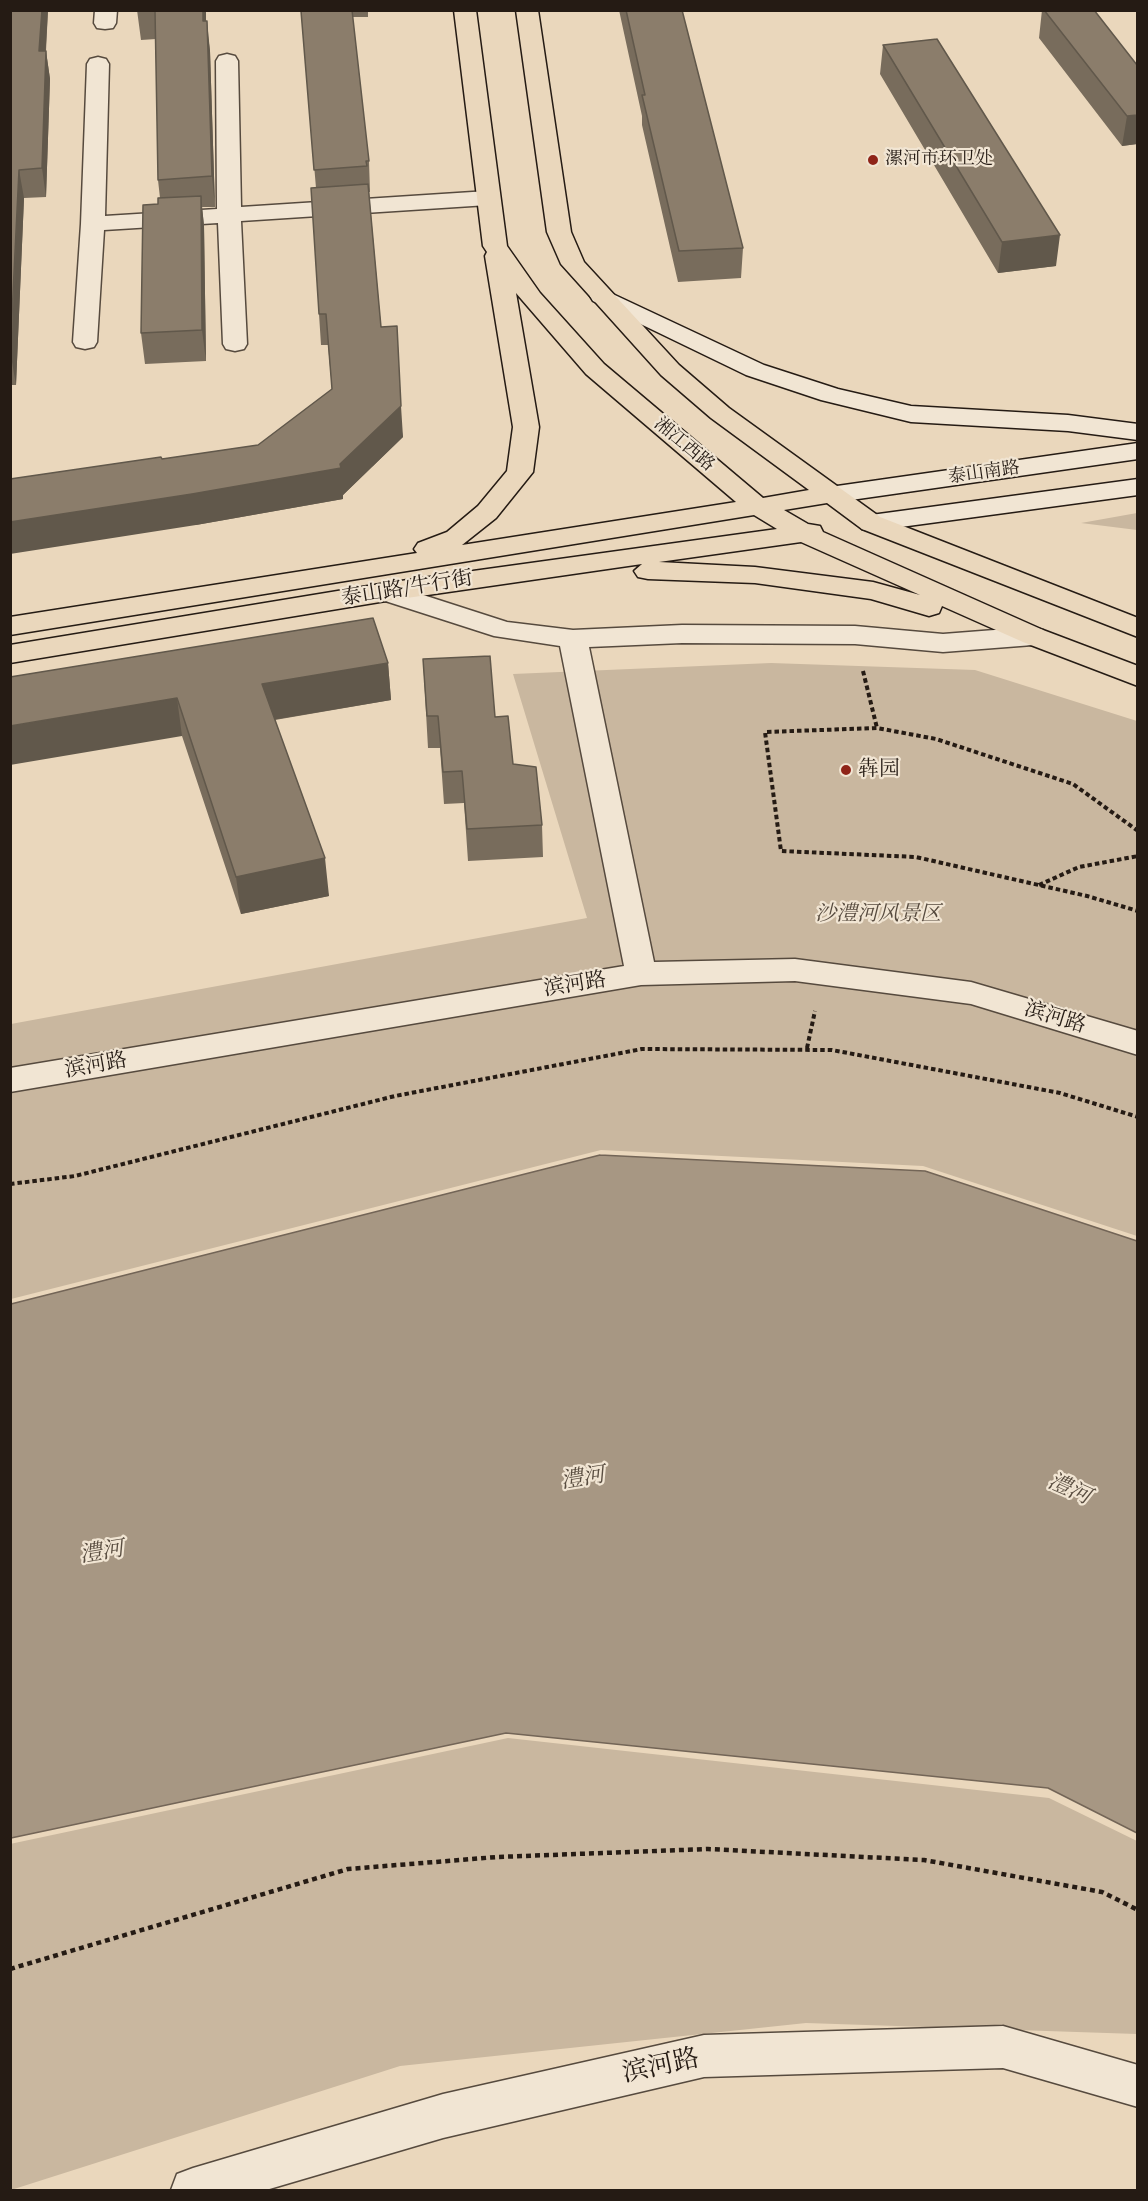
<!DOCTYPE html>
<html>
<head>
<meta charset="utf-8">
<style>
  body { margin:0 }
  #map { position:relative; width:1148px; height:2201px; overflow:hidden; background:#ead7bc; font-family:Alegreya,serif }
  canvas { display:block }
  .frame { position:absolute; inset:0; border:12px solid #251b14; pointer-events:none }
</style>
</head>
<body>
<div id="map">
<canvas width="1148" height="2201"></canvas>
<div class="frame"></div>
</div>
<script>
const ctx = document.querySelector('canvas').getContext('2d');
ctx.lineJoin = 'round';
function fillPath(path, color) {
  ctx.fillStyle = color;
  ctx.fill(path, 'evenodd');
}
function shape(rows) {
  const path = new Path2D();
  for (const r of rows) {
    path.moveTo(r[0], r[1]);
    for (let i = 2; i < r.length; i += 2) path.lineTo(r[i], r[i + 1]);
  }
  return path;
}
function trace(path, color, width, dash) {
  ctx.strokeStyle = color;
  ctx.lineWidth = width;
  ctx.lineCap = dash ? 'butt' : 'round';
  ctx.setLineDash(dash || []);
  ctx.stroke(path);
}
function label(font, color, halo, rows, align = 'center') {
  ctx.font = font + ' Alegreya,"Noto Serif SC",serif';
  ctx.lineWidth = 4.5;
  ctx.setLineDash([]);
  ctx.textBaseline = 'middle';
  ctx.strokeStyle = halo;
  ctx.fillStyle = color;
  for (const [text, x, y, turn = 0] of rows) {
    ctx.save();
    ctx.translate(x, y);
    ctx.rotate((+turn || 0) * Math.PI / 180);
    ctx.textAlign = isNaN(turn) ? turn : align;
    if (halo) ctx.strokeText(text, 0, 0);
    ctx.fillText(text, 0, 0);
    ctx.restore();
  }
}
const green = shape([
  [1137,513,1137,530,1081,523],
  [771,663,975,670,1137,721,1137,1236,923,1166,601,1150,11,1299,11,1024,587,918,513,674],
  [508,1738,1049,1798,1137,1841,1137,2034,806,2023,400,2066,11,2190,10,1844]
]);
const water = shape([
  [600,1155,925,1171,1137,1241,1137,1833,1048,1788,506,1733,11,1838,11,1304,600,1155]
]);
const pathFar1 = shape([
  [863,671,877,728],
  [1138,831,1073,784,936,739,877,728,765,732,781,851,916,857,1087,896,1138,911],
  [1039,885,1079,867,1138,856],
  [807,1048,815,1011],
  [10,1184,75,1176,395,1096,642,1049,832,1050,1060,1093,1138,1117]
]);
const path = shape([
  [10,1969,348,1869,497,1857,708,1849,924,1860,1102,1892,1138,1910]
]);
const minor = shape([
  [95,10,117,10,116,23,113,28,105,29,97,28,94,23,95,10],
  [227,54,235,56,238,61,241,207,488,191,496,193,500,198,496,203,488,205,241,221,247,344,244,349,235,351,226,349,223,344,218,223,104,230,97,342,94,347,85,349,76,347,73,342,81,224,87,64,90,59,98,57,106,59,109,64,105,216,217,209,216,61,219,56,227,54],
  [386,583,507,622,573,630,682,625,855,626,943,634,1033,627,1043,630,1047,636,1043,642,1033,645,943,652,855,644,682,643,589,647,654,962,795,959,971,982,1138,1031,1138,1055,971,1004,795,981,641,985,10,1092,10,1068,624,966,560,646,494,636,376,598,372,592,376,586,386,583],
  [1003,2026,1138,2065,1138,2107,1003,2068,704,2077,443,2138,266,2190,171,2190,177,2174,193,2168,443,2094,704,2035,1003,2026]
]);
const secondary = shape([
  [602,289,764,365,838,389,911,406,1068,415,1138,424,1138,440,1068,431,911,422,821,400,746,375,593,301,590,296,593,291,602,289],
  [1138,443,1138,459,830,503,821,501,817,495,821,489,830,487,1138,443],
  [1138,479,1138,495,871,531,862,529,858,523,862,517,871,515,1138,479]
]);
const primary = shape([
  [454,10,476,10,507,246,540,293,604,364,763,498,809,490,711,418,661,375,561,264,547,232,516,10,538,10,571,232,584,262,679,365,729,408,880,517,1138,618,1138,637,862,529,827,503,784,510,808,524,820,526,823,532,1043,630,1138,666,1138,686,1023,642,942,606,939,613,929,616,871,599,755,583,648,579,638,577,634,571,642,564,386,601,10,663,10,645,386,583,777,529,754,515,10,635,10,617,417,553,414,549,418,543,447,532,478,506,507,471,513,427,485,256,487,252,483,246,454,10],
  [516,293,586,374,736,502,462,545,496,518,533,472,539,427,516,293],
  [801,542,920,595,873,582,755,567,659,562,801,542]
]);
const wall = shape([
  [10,10,48,10,46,51,50,79,46,197,24,198,16,385,10,385],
  [137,10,206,10,206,21,210,51,215,207,202,207,204,226,206,361,145,364,141,333,158,204,160,198,158,180,156,39,141,40],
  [368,10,368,17,352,17,369,161,370,192,369,192,381,327,403,437,343,495,343,499,196,525,162,459,258,445,332,389,328,345,321,345,319,314,316,188,301,11],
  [619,10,682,10,743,248,741,278,678,282,642,125,642,116],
  [1042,10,1094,10,1137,65,1137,144,1122,146,1039,38],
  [883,45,1056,266,998,273,880,74],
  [423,659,495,717,513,764,542,825,543,857,468,861,464,803,444,804,440,748,428,748],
  [388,663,391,700,275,720,329,896,241,914,182,736,10,677]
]);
const shadedWall = shape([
  [42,10,48,10,44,79,39,51],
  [203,10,206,10,206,51,203,21],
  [207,21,210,51,215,207,212,176],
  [46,51,50,79,46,197,42,168],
  [1137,115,1137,144,1122,146,1127,116],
  [19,170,24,198,16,385,11,356],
  [201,196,204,226,206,361,202,330],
  [1060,235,1056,266,998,273,1002,242],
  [401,406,403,437,343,495,343,499,196,525,10,554,10,522,340,464],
  [388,663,391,700,266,721,262,684],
  [177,698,182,736,10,765,10,726],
  [325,858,329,896,241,914,236,877]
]);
const building = shape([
  [10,10,42,10,39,51,46,51,42,168,19,170,10,356,10,10],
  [155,10,203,10,203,21,207,21,212,176,158,180,155,10],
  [352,10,369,161,366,161,367,166,314,170,301,11,352,10],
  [626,10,682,10,743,248,679,251,642,95,645,95,626,10],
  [1044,10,1094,10,1137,65,1137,115,1127,116,1044,10],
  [937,39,1060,235,1002,242,883,45,937,39],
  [368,184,381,327,397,326,401,406,340,464,341,468,192,494,10,522,10,479,161,457,162,459,258,445,332,389,326,314,319,314,311,188,368,184],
  [201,196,202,330,141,333,143,205,158,204,158,198,201,196],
  [373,618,388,663,262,684,325,858,236,877,177,698,10,726,10,677,373,618],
  [490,656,495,717,508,716,513,764,536,767,542,825,467,829,462,771,443,772,438,716,427,716,423,659,490,656]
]);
const markers = [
  [873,160,6,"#8f2418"],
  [846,770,6,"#8f2418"]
];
const farPoinames = [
  ["漯河市环卫处",885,160]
];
const farStreetnames = [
  ["湘江西路",684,445,40],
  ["泰山南路",984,473,-8]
];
const streetNames = [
  ["泰山路/牛行街",407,589,-9],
  ["滨河路",575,985,-9],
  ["滨河路",1055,1018,17],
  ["滨河路",96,1066,-10]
];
const poiNames = [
  ["犇园",858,770]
];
const parkNames = [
  ["沙澧河风景区",878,915]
];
const waterNames = [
  ["澧河",583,1479,-9],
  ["澧河",1069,1490,24],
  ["澧河",102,1553,-9]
];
const nearStreetnames = [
  ["滨河路",661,2067,-12]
];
fillPath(green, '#c9b79f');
fillPath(water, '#a79783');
trace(water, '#736557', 1.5);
trace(minor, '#564a3e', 3);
trace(secondary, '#251b14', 3);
trace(primary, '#251b14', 3);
trace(pathFar1, '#251b14', 4, [4.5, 3]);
trace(path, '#251b14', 4.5, [5, 4]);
fillPath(minor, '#f1e5d3');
fillPath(secondary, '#f1e5d3');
fillPath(primary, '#ead7bc');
fillPath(wall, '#786c5c');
fillPath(shadedWall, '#61584b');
fillPath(building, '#8b7d6b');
trace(building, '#61584b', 1.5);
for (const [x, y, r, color] of markers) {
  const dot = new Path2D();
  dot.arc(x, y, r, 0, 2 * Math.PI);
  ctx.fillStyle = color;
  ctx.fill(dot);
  trace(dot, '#f1e5d3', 2);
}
label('18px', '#251b14', '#f1e5d3', farPoinames, 'left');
label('18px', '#251b14', '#f1e5d3', farStreetnames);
label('21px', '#251b14', '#f1e5d3', streetNames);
label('21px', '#251b14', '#f1e5d3', poiNames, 'left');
label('italic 21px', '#564a3e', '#f1e5d3', parkNames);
label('italic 22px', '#594d40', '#f1e5d3', waterNames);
label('26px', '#251b14', '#f1e5d3', nearStreetnames);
</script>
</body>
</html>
